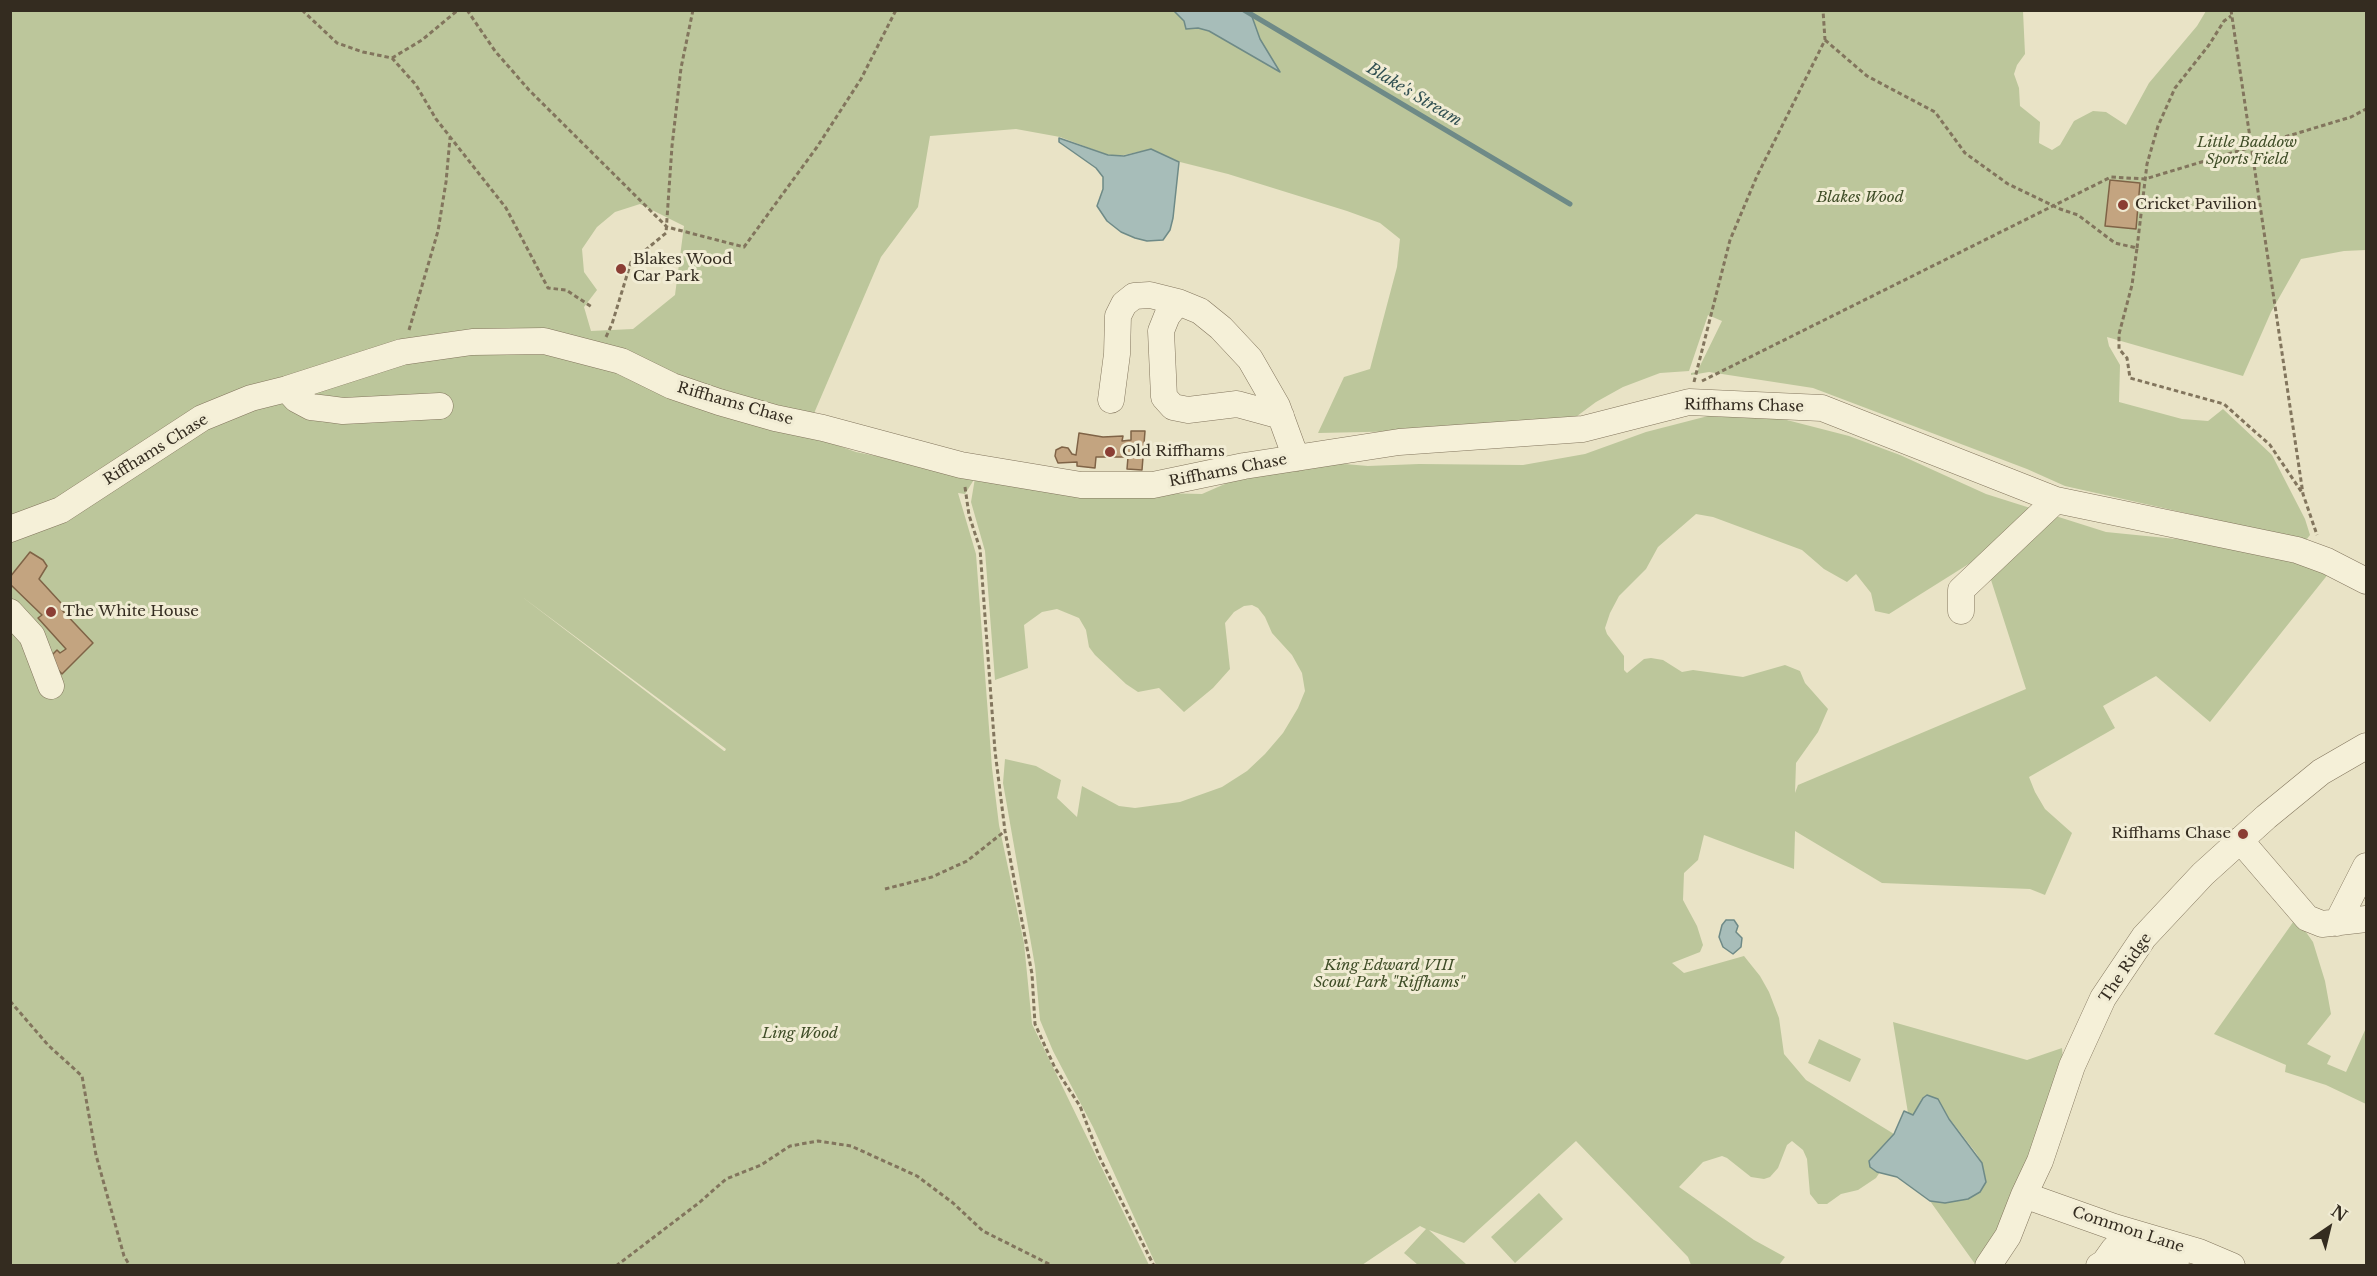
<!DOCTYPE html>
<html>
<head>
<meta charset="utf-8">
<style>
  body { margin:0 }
  #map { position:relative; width:2377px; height:1276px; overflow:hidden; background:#e9e3c6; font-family:"Libre Baskerville",serif }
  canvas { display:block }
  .frame { position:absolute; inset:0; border:12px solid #342c20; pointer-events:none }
  .north { position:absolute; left:2299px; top:1198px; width:60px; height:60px; -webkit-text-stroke:4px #f1ecd4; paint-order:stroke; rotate:35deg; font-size:16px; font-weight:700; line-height:24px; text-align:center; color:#342c20 }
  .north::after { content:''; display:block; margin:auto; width:21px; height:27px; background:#342c20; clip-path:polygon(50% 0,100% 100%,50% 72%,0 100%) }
</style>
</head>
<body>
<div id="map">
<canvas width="2377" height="1276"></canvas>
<div class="frame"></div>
<div class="north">N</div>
</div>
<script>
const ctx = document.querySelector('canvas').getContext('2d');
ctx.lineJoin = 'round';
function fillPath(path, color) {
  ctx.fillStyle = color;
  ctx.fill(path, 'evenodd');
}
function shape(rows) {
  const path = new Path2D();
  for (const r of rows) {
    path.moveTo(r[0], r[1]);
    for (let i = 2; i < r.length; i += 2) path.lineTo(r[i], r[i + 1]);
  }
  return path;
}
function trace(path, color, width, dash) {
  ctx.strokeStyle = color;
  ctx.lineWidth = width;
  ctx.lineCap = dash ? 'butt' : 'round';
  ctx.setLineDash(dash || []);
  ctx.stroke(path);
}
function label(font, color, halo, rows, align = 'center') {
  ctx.font = font + ' "Libre Baskerville",serif';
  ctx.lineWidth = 6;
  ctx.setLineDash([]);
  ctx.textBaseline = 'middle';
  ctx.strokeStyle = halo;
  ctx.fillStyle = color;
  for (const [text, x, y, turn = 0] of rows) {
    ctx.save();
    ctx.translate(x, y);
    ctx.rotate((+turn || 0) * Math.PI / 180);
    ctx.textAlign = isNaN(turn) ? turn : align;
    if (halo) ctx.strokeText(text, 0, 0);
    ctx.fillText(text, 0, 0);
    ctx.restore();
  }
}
const green = shape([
  [10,11,2023,11,2025,54,2017,65,2014,74,2019,88,2020,106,2040,122,2039,143,2052,150,2060,145,2074,121,2093,111,2106,112,2126,125,2149,83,2197,26,2206,11,2366,11,2366,250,2344,251,2301,259,2271,312,2243,376,2107,337,2109,346,2120,365,2119,402,2182,419,2208,421,2223,409,2272,455,2305,519,2310,535,2306,540,2065,486,2027,469,1813,388,1709,372,1691,375,1691,373,1697,372,1722,321,1708,315,1689,371,1660,373,1623,387,1596,402,1569,422,1552,428,1318,433,1344,377,1370,369,1397,267,1400,239,1380,223,1347,211,1228,174,1180,162,1151,149,1124,155,1108,155,1060,137,1016,129,930,136,918,207,881,257,815,411,808,435,856,452,976,476,1160,493,1202,494,1243,476,1333,463,1368,466,1419,464,1523,465,1585,454,1646,432,1708,416,1779,418,1849,436,1900,455,1986,494,2106,532,2226,544,2280,555,2329,573,2210,722,2156,676,2103,706,2115,728,2029,777,2035,792,2045,809,2072,833,2045,895,2030,889,1882,883,1795,831,1794,869,1704,835,1698,860,1684,873,1683,900,1697,926,1703,945,1700,952,1672,963,1684,973,1744,956,1760,976,1769,992,1779,1018,1784,1054,1806,1080,1894,1134,1869,1160,1871,1167,1880,1172,1876,1178,1858,1190,1841,1194,1827,1204,1818,1204,1810,1194,1807,1159,1803,1150,1792,1141,1787,1145,1778,1168,1770,1177,1764,1179,1751,1177,1727,1158,1722,1156,1703,1162,1679,1187,1754,1240,1785,1257,1779,1265,1691,1265,1688,1257,1576,1141,1464,1243,1429,1230,1467,1265,1418,1265,1404,1253,1426,1229,1420,1226,1362,1265,1156,1265,1093,1127,1053,1051,1040,1020,1035,966,1003,783,1005,759,1036,766,1061,780,1057,798,1077,817,1082,786,1119,806,1135,808,1180,802,1222,787,1247,771,1265,754,1283,733,1298,708,1305,691,1302,673,1292,655,1272,633,1265,617,1258,608,1252,605,1244,606,1234,612,1225,623,1230,669,1213,688,1184,712,1159,688,1138,692,1126,684,1095,655,1089,647,1086,630,1079,618,1057,609,1042,612,1024,625,1028,668,995,680,985,551,971,502,975,478,965,494,958,493,976,554,992,768,999,825,1024,943,1032,1024,1149,1265,11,1265],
  [640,204,684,226,675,295,633,329,591,331,584,307,597,290,584,272,582,249,597,227,615,212],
  [1696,514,1713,517,1802,550,1824,569,1847,582,1856,574,1871,593,1875,611,1889,614,1983,555,2026,689,1798,785,1795,793,1796,763,1818,732,1828,709,1805,683,1800,671,1785,665,1743,677,1693,670,1682,672,1663,660,1651,658,1644,659,1627,673,1624,670,1624,656,1607,634,1605,628,1610,613,1619,596,1646,569,1658,547],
  [521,596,726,749,725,751,724,751],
  [2296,918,2313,942,2325,981,2331,1014,2307,1044,2331,1056,2327,1064,2346,1072,2366,1028,2366,1104,2326,1085,2285,1072,2286,1065,2214,1034],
  [1893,1022,2027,1060,2062,1048,2065,1085,2023,1192,1975,1264,1930,1201,1980,1192,1986,1181,1982,1163,1976,1153,1949,1118,1937,1099,1927,1095,1922,1098,1913,1115,1908,1113],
  [1819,1039,1861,1059,1850,1082,1808,1063],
  [1539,1193,1563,1219,1515,1263,1491,1237]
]);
const water = shape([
  [1174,11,1250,11,1260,39,1280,72,1209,31,1198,28,1186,29,1184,21,1174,11],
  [1059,138,1108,155,1124,156,1151,149,1179,162,1173,218,1170,230,1163,240,1147,241,1135,238,1121,232,1107,221,1097,206,1103,189,1103,177,1096,168,1059,142,1059,138],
  [1726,920,1734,920,1738,926,1736,932,1742,938,1741,947,1733,954,1723,947,1719,937,1722,925,1726,920],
  [1927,1095,1938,1099,1949,1119,1982,1163,1986,1182,1980,1192,1968,1199,1945,1203,1930,1201,1897,1177,1877,1172,1870,1167,1869,1161,1894,1134,1904,1111,1913,1115,1923,1098,1927,1095]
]);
const stream = shape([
  [1244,10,1570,204]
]);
const building = shape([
  [2110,180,2140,183,2136,229,2105,226,2110,180],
  [1131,431,1145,431,1142,470,1127,469,1128,457,1096,457,1095,468,1077,466,1077,462,1058,463,1055,456,1056,450,1062,447,1068,448,1072,454,1076,455,1079,433,1103,437,1123,436,1122,441,1131,440,1131,431],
  [30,552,43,560,47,566,39,579,61,603,61,609,93,643,62,674,48,659,57,650,60,653,66,649,38,618,42,615,11,585,10,577,30,552]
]);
const path = shape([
  [302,10,337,43,363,52,392,58,416,85,436,119,506,208,548,288,566,290,592,307],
  [467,10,495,51,529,90,667,227,744,247,817,147,861,79,896,10],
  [2231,10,2303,494,2317,535],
  [1825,40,1867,76,1935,112,1965,153,2008,184,2060,209,2078,215,2115,243,2137,248,2132,285,2119,334,2119,349,2127,358,2130,378,2224,404,2270,445,2303,494],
  [392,58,422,40,458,10],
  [2137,248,2147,164,2158,126,2175,88,2209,45,2224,21,2231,16],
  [409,330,438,231,446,182,450,138],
  [606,337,612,324,631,262,666,233,672,146,681,68,693,10],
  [1702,381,2111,177,2145,179,2351,117,2366,109],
  [1694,382,1730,240,1757,176,1825,40,1823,10],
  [965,487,969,515,980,549,995,751,1005,831,1032,974,1035,1024,1055,1068,1080,1106,1099,1156,1154,1266],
  [885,889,932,877,967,861,1005,831],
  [10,1001,48,1045,82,1076,96,1155,124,1256,130,1266],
  [616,1266,700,1202,726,1179,761,1165,790,1146,818,1141,851,1146,917,1176,953,1203,983,1231,1053,1266]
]);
const minor = shape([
  [1178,302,1167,316,1161,331,1164,397,1173,407,1188,410,1237,404,1281,416],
  [287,389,296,399,311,407,328,409,343,411,440,406],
  [1111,400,1117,354,1118,316,1124,304,1134,296,1150,295,1178,302,1200,311,1221,328,1250,359,1277,406,1296,458],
  [10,529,61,510,202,418,251,398,287,389,402,352,472,342,544,341,621,361,672,386,719,402,775,418,823,428,961,465,1081,485,1153,485,1244,466,1399,442,1583,429,1689,402,1822,408,2056,500,2297,550,2327,561,2366,581],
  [1961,611,1961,590,2056,500],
  [10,612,32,636,51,686],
  [2240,840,2307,918,2322,924,2366,919],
  [2337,923,2366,866],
  [2024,1195,2114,1227,2199,1252,2232,1266],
  [1988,1266,2008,1236,2024,1195,2040,1161,2072,1066,2103,998,2144,937,2203,874,2266,817,2321,772,2366,746],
  [2099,1266,2104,1263,2114,1249,2176,1266]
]);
const markers = [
  [2123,205,6,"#8b3e34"],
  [621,269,6,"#8b3e34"],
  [1110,452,6,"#8b3e34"],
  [51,612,6,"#8b3e34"],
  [2243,834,6,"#8b3e34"]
];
const parkNames = [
  ["Little Baddow",2247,143],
  ["Sports Field",2247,160],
  ["Blakes Wood",1860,198],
  ["King Edward VIII",1389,966],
  ["Scout Park \"Riffhams\"",1389,983],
  ["Ling Wood",800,1034]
];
const poiNames = [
  ["Cricket Pavilion",2135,205],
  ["Blakes Wood",633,260],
  ["Car Park",633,277],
  ["Old Riffhams",1122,452],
  ["The White House",63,612],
  ["Riffhams Chase",2231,834,"right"]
];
const streetNames = [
  ["Riffhams Chase",735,404,16],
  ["Riffhams Chase",1744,406,1],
  ["Riffhams Chase",156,450,-32],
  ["Riffhams Chase",1228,471,-11],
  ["The Ridge",2126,968,-56],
  ["Common Lane",2128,1230,18]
];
const waterNames = [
  ["Blake's Stream",1414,95,31]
];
fillPath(green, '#bcc69b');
fillPath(water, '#a7bdb9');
trace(water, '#6e8a87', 1.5);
trace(stream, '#6e8a87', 5);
fillPath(building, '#c3a480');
trace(building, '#7f6346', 1.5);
trace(minor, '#82755d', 27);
trace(path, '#82755d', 3, [4.5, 3]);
trace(minor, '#f5f0d8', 26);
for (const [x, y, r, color] of markers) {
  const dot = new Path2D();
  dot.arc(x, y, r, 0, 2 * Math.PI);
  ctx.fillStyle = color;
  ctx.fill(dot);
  trace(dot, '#f1ecd4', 2);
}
label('italic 15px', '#404e28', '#f1ecd4', parkNames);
label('15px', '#342c20', '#f1ecd4', poiNames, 'left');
label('15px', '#342c20', '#f1ecd4', streetNames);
label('italic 16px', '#315052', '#f1ecd4', waterNames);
</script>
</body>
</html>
